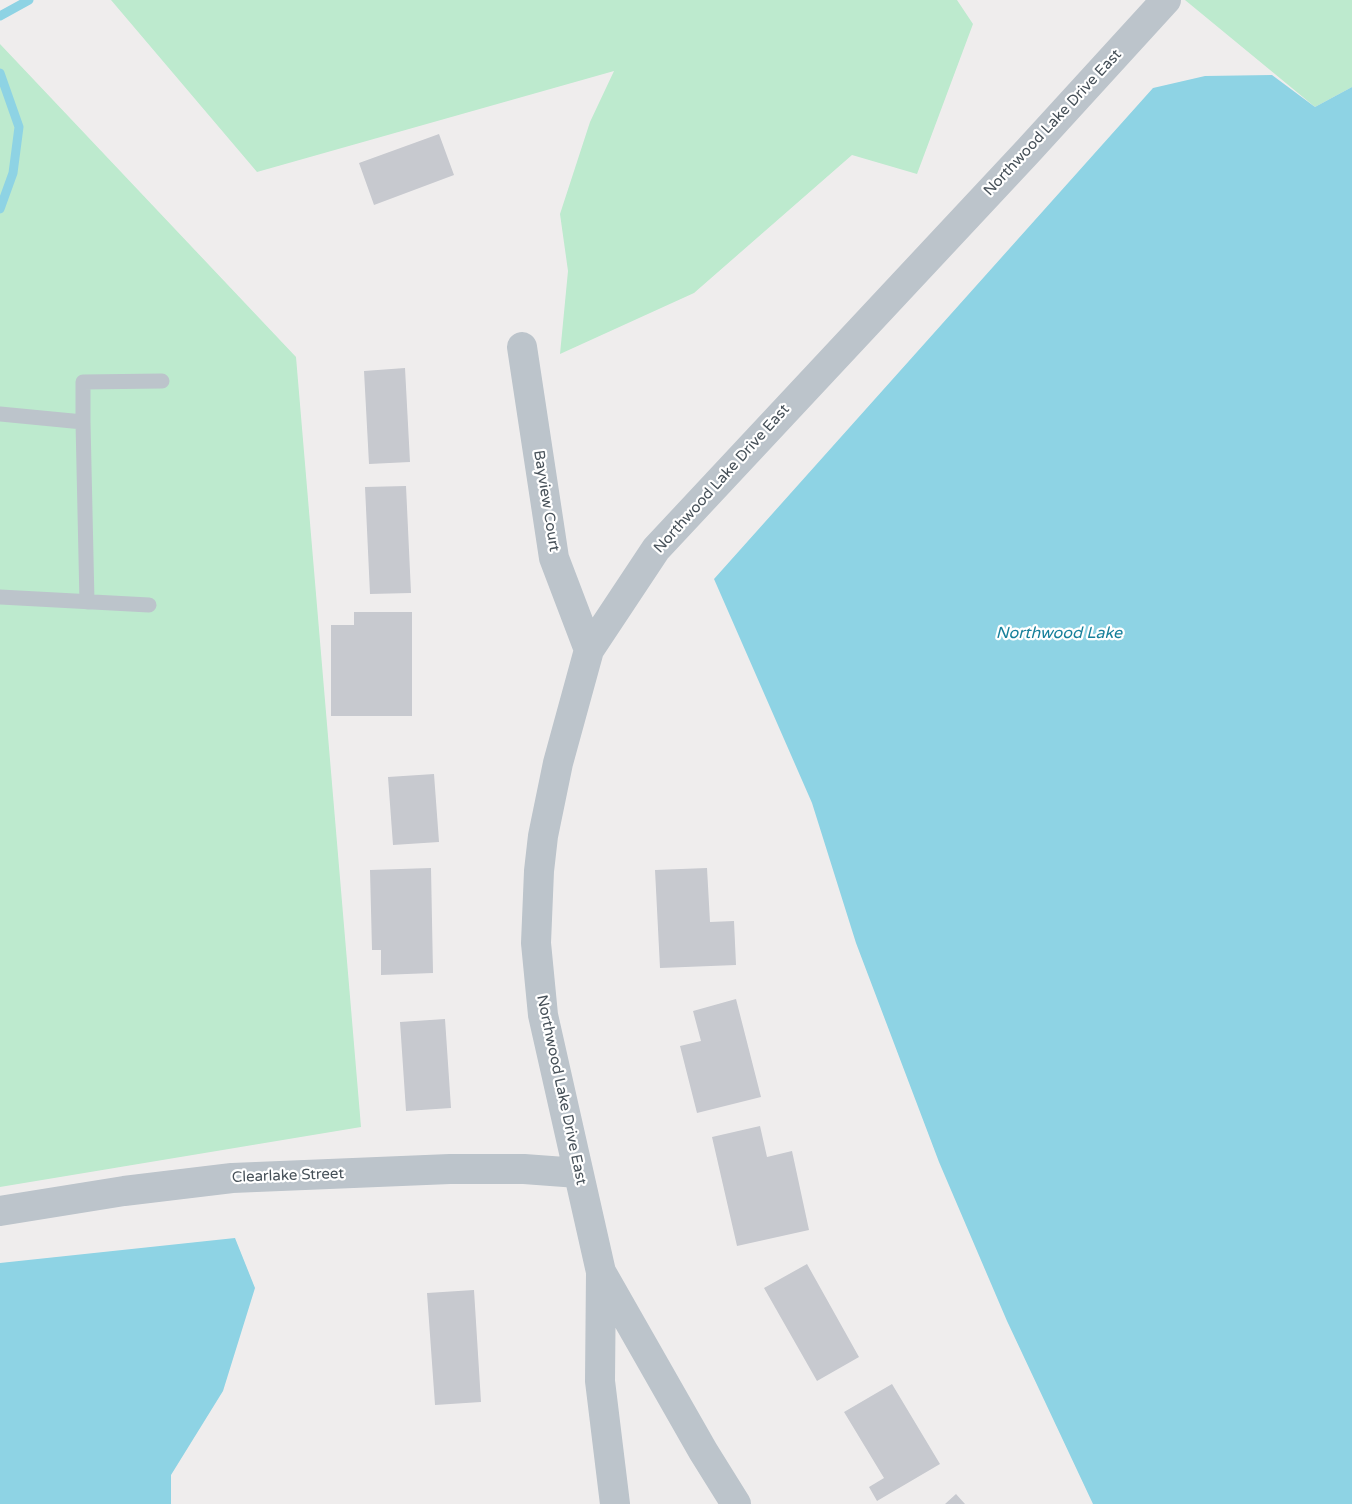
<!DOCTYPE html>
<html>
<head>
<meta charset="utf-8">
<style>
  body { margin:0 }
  canvas { display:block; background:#efeded }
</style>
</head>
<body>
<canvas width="1352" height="1504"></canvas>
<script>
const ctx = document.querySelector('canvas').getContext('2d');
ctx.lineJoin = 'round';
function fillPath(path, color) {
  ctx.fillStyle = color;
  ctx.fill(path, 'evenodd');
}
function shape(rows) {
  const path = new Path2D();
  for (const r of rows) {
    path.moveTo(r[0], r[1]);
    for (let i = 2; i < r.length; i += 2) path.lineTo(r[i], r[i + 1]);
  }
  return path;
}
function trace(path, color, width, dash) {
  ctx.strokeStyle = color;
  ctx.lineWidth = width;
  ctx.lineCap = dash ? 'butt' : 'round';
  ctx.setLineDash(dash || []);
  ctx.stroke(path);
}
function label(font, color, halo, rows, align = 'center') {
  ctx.font = font + ' "Varela Round",sans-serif';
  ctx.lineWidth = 4.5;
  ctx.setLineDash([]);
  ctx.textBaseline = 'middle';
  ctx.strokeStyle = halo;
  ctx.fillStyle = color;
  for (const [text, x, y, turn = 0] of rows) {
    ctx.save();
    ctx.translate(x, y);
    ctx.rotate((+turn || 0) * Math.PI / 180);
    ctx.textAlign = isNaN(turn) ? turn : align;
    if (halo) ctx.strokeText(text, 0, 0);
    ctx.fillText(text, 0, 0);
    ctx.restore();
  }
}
const green = shape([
  [111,0,957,0,973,24,917,174,852,155,694,293,560,354,568,271,560,214,590,122,614,71,257,172],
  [1185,0,1352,0,1352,87,1315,107],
  [0,44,296,357,361,1127,0,1187]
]);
const water = shape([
  [1272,75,1315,107,1352,87,1352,1504,1093,1504,1007,1321,939,1162,856,943,812,803,714,579,1153,88,1205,76],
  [235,1238,255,1288,223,1391,171,1475,171,1504,0,1504,0,1263]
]);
const stream = shape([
  [0,16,29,0],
  [0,73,19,127,13,173,0,209]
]);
const building = shape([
  [439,134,454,175,374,205,359,163],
  [405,368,410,462,369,464,364,371],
  [406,486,411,593,370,594,365,487],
  [354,612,412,612,412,716,331,716,331,625,354,625],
  [434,774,439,842,393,845,388,777],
  [431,868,433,973,381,975,381,950,372,950,370,870],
  [707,868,710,922,734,921,736,965,660,968,655,870],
  [736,999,761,1097,697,1113,680,1046,701,1041,693,1011],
  [445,1019,451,1108,406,1111,400,1022],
  [760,1126,767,1157,792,1151,809,1230,737,1246,712,1137],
  [807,1264,859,1357,817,1381,764,1288],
  [474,1290,481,1402,435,1405,427,1293],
  [892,1384,940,1464,877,1501,869,1487,884,1478,844,1412],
  [956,1494,965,1504,945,1504]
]);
const service = shape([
  [0,414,83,422,87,602],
  [83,422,83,382,162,381],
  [0,597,149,605]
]);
const minor = shape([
  [522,347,554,558,589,650],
  [0,1211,124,1191,232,1178,450,1169,524,1169,578,1173],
  [601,1272,600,1381,615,1504],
  [736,1504,703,1451,601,1272,543,1015,536,943,539,871,543,836,558,763,589,650,656,549,1028,151,1166,0]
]);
const streetNames = [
  ["Northwood Lake Drive East",1053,123,-47],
  ["Northwood Lake Drive East",722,479,-48],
  ["Bayview Court",546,501,81],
  ["Northwood Lake Drive East",561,1090,78],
  ["Clearlake Street",288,1176,-2]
];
const waterNames = [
  ["Northwood Lake",1059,634]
];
fillPath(green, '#bdeace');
fillPath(water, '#8ed3e4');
trace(stream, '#8ed3e4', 9);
fillPath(building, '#c7c9cf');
trace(service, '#bcc4cb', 15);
trace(minor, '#bcc4cb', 30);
label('15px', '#465058', '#fff', streetNames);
label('italic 16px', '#17809b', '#fff', waterNames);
</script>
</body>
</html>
